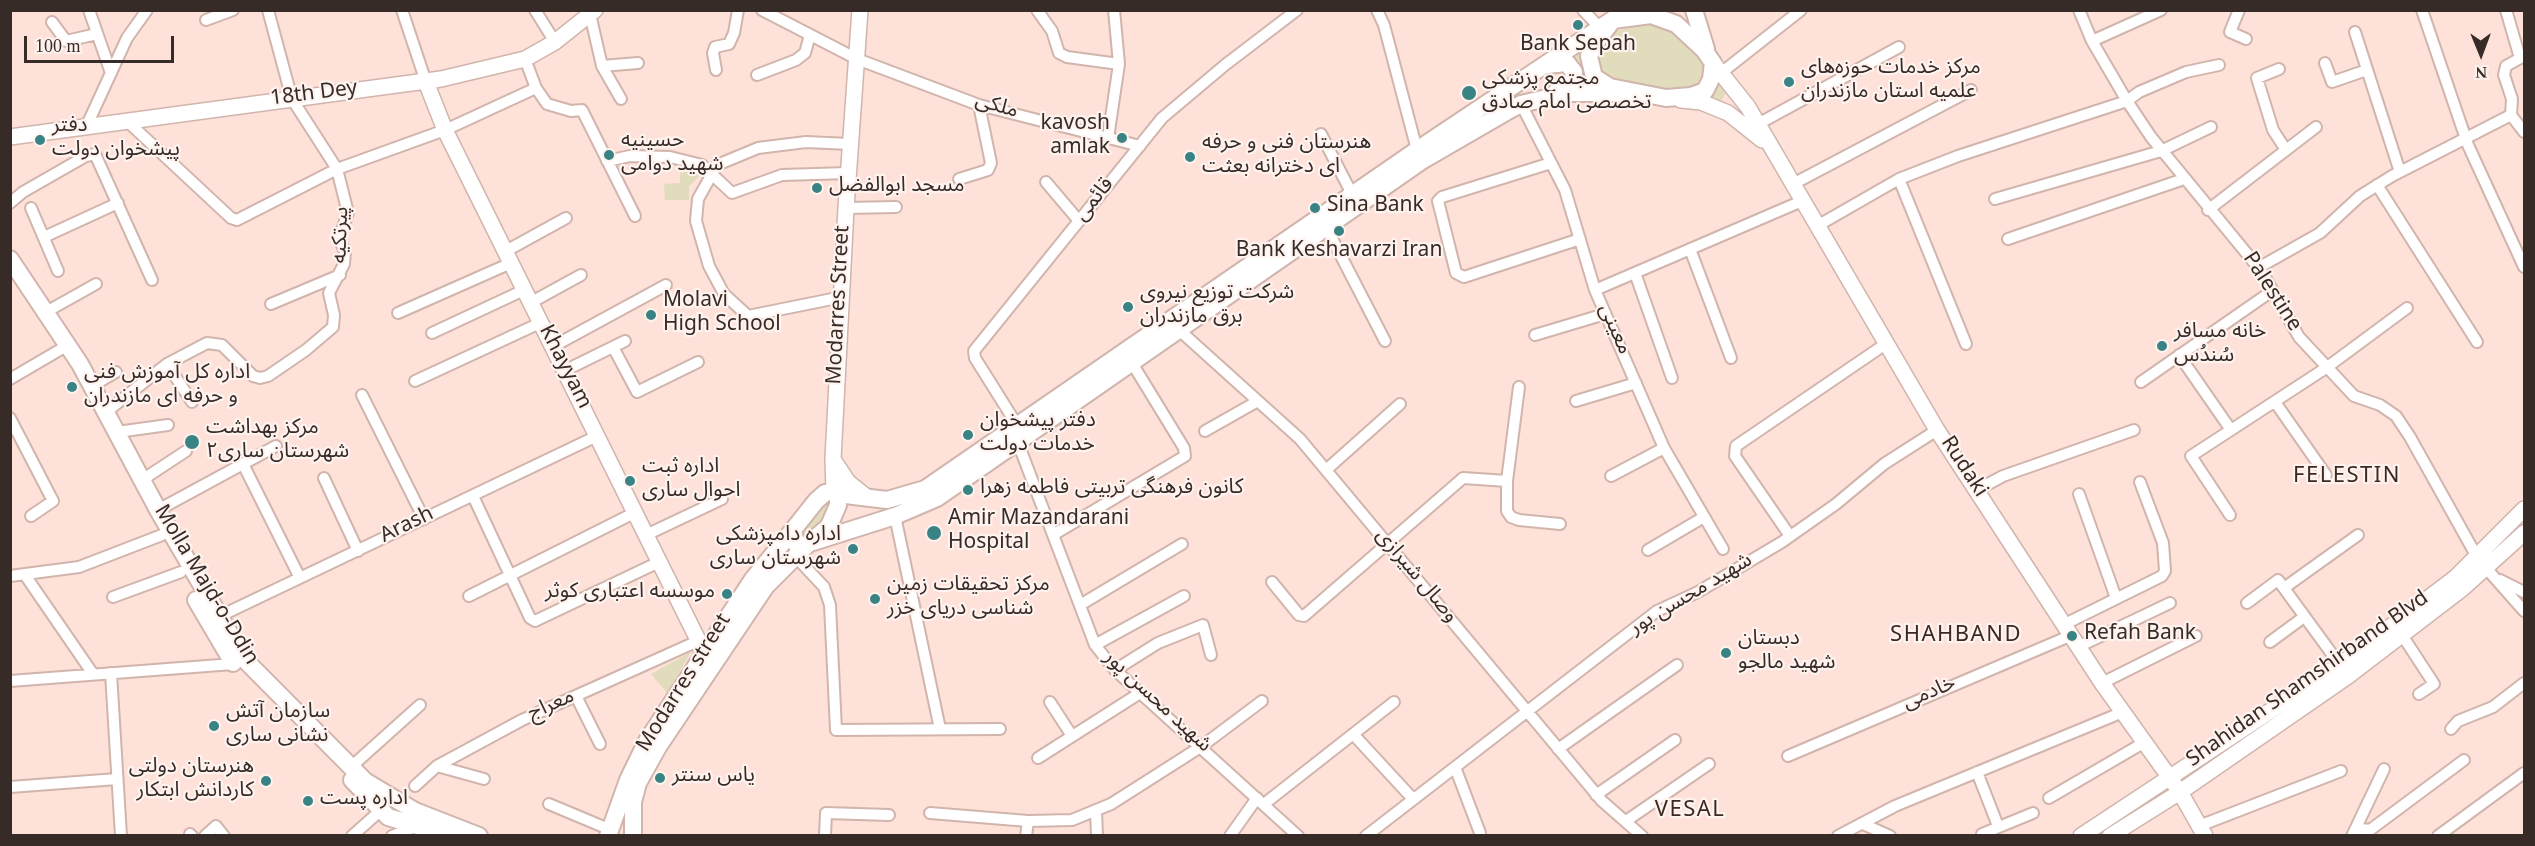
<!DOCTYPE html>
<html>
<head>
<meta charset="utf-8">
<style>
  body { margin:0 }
  #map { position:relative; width:2535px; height:846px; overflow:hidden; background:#fee1d8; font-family:Georgia,serif }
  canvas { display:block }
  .frame { position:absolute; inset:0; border:12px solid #362b27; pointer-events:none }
  .north { position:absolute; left:2451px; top:24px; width:60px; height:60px; -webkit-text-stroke:4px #fff3ef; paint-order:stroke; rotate:179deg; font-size:16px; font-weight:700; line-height:24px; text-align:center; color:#362b27 }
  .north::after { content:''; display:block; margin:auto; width:21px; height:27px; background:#362b27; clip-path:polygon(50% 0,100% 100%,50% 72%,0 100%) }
  .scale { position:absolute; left:24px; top:36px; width:150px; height:27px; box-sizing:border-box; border:3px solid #362b27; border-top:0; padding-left:8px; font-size:18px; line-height:21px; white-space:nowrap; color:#362b27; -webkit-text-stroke:4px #fff3ef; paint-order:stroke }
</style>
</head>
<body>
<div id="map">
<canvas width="2535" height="846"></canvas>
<div class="frame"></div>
<div class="north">N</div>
<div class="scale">100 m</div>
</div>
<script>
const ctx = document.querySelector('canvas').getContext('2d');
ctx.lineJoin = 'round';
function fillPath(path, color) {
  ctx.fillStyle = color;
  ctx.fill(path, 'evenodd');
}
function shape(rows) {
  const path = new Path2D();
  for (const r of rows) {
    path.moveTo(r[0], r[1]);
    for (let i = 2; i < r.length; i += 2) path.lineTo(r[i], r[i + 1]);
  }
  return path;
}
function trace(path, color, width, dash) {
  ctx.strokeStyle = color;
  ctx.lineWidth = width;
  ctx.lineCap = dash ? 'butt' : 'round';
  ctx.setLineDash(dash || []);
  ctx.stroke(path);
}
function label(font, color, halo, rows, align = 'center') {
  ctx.font = font + ' Georgia,"Noto Sans Arabic",serif';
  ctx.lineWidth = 4.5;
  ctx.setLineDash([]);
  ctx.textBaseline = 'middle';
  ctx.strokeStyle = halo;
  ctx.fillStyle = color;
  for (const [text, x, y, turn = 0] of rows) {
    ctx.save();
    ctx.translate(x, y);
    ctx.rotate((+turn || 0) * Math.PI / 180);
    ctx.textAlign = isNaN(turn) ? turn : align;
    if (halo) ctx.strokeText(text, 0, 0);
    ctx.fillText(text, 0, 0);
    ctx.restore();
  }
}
const green = shape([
  [1646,22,1669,30,1687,43,1700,56,1705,71,1700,84,1687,89,1665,91,1616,83,1600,72,1597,61,1602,45,1611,33],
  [1589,43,1599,86,1584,85,1580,69,1559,59],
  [1716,73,1732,92,1724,95,1719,106,1705,100],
  [680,167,702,168,704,172,689,186,689,200,665,200,664,184,680,183],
  [826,502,830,508,829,513,805,541,796,531],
  [691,652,667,693,651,674]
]);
const minor = shape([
  [89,10,111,73],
  [402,10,426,82],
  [535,10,555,42],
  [762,10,857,59,979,105,1140,146],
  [1037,10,1052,31,1059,53,1067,57,1119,64],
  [1377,10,1384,25,1417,150],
  [1583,10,1600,28],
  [2079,10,2092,41,2127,101,2151,137,2262,272,2299,337,2354,396,2380,405,2396,416,2410,437,2477,557],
  [2239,10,2230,32,2246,39],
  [2422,10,2468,145,2524,267],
  [2506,10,2520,58],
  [590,14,602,66],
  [206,20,233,10],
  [52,22,66,41,97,34],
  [2355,32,2400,172],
  [2092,41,2161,10],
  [525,59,536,88,547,104,571,111,582,110,635,216],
  [2325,63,2332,82,2367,70],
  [2279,69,2257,78,2273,130,2286,150],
  [716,70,713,53,715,47,729,44,734,33,738,10],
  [1721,73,1801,10],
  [757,75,796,60,805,53,810,35],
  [621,99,602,66,638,63],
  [1521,104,1565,190,1595,290,1664,448,1723,549],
  [2511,115,2512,99,2504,75,2506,66,2524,56],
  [2511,115,2524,132],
  [127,121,231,218,237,220,337,169,445,130,536,88],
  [1758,124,1899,47],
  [87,125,127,38,147,10],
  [1321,134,1352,194],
  [1108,138,1119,64,1114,10],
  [607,161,630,156,670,157,702,165,732,193,782,175,848,173],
  [1551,163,1442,197,1438,201,1456,273,1464,277,1580,239],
  [959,179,988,170,991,163,979,105],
  [1899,179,1966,344],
  [1046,182,1079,221],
  [1793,184,1971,90],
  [2377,185,2477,342],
  [1995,199,2161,151,2211,127],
  [10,203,23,192,86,156,95,154,152,280],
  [31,208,58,271],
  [846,208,896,207],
  [2208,210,2316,127],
  [1817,226,1899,179,1958,156,2127,101,2139,92,2186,72,2219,65],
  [1326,227,1385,341],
  [44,237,118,203],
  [2008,239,2184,179],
  [1690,249,1731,358],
  [506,251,566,218],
  [2258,268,2320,233,2360,196,2392,176,2511,115],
  [1635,273,1672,378],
  [1595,290,1802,201],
  [842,297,748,316,724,294,709,266,696,221,698,199,717,165,758,148,806,142,850,144],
  [530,303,581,275],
  [271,304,340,275],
  [46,312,96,284],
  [398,313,511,263],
  [1178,329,1300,439,1602,801,1642,836],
  [432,333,524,290],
  [1535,335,1605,314],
  [552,347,666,285],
  [613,347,637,392,698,362],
  [2179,355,2231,430],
  [167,364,192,402],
  [564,371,625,341],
  [10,379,63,348],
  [415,381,540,323],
  [2141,382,2272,291],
  [92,386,116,372],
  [1519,387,1507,481,1507,511,1511,517,1519,520,1560,524],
  [362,395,424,519],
  [1576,401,1636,383],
  [2275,402,2326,475],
  [106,412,167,364,207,343,222,345,253,376,260,378,268,376,306,350,333,327,334,315,329,293,344,264,345,252,339,238,348,213,337,169,292,99,268,10],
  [10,418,53,501,31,516],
  [1017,425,975,358,974,351,1162,118,1225,65,1297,10],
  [1205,431,1258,401],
  [117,432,168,425],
  [1018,443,1095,645,1115,670,1298,836],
  [243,464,300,578],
  [1326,470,1400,404],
  [1611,476,1664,448],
  [324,478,358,551],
  [142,480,186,451],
  [1977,490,2003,476,2134,430],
  [2079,494,2116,598],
  [473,496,530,618,535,621,659,562],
  [158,510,276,446],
  [2230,515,2191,456,2326,368,2407,308],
  [895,516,940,729],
  [646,535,722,499],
  [1053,535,1185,456,1184,448,1132,363],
  [1790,536,1735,456,1736,446,1887,343],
  [1648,550,1704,517],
  [795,556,824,587,830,605,836,730,1000,729],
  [2486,568,2524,611],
  [25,575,93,674],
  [10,576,79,567,162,535],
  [2500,580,2524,592],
  [1272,582,1299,615,1304,616,1463,478,1507,481],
  [2284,588,2358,535],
  [469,596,634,513],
  [113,597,181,572],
  [2247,603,2278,580,2340,665],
  [1080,605,1182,544],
  [218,617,597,436],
  [2065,624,2162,576,2165,571,2163,543,2140,482],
  [2402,635,2434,684,2419,694],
  [2270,642,2304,617],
  [1095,645,1184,596],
  [2080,646,2170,603],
  [1115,670,1158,643,1203,625,1211,655],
  [111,673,121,836],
  [10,681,233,664],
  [2102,683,2196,636],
  [576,696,600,744],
  [1050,702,1072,736],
  [2451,729,2458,721,2493,707,2524,683],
  [1353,734,1413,799],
  [1558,749,1677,665],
  [1788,756,2072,635],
  [1038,758,1140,693],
  [437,766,484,779],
  [351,767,420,705],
  [1455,767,1480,833],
  [1977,772,1998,826],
  [415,786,437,766,522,720,698,641],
  [10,787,117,779],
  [1596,795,1675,740],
  [2049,798,2145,742],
  [549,804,611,830],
  [1264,804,1394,702],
  [1096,810,1097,836],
  [930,813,1028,821,1072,820,1111,804,1202,746,1262,701],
  [1626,821,1709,764],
  [1863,824,1890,836],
  [2199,826,2341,771],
  [190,834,192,836],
  [1982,834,2033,813],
  [2353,834,2384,769],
  [205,836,216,826,224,836],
  [352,836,380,811],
  [392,836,417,826],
  [825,836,826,813,889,815],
  [1026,836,1028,821],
  [1230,836,1257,798],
  [1366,836,1657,611,1698,592,1782,542,1836,504,1884,464,1937,430],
  [1838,836,1895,806,2123,712],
  [2352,836,2361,829,2370,830,2464,760],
  [2438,836,2524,773]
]);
const secondary = shape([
  [1713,63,1748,107,1937,430,2102,683,2180,792,2205,836],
  [426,82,445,130,704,652],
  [1681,100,1701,102,1728,113,1762,140],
  [10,137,441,79,525,59,555,42,595,10],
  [834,461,848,482,868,498],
  [834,491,833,459,846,208,860,10],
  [2081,836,2340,665,2455,578,2524,509],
  [2110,836,2180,792,2348,676,2463,588,2524,533]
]);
const primary = shape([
  [1694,10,1706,49],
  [1651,15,1676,24,1704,50,1713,63,1711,79,1705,91,1691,96,1666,98,1610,87,1594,77,1589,56,1594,45,1613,20,1651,15],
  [1547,65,1567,63,1574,72,1573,82,1555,93],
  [10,259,80,364,158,510,245,660,365,781,415,811,479,836],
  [834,491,838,497,838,505,829,526,807,545,796,544,793,530,816,501,825,493,834,491],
  [837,494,887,500,925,489,1417,150,1627,10],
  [813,542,895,516,937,498,1423,160,1506,112,1521,104,1568,93,1634,93],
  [196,600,233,663],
  [352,780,388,817,451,836],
  [608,836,628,780,647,741,753,579,793,530],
  [633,836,633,802,638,783,658,747,766,586,807,545]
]);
const markers = [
  [1578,25,6,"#3a8384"],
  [1789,82,6,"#3a8384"],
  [1469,93,8,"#3a8384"],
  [1122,138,6,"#3a8384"],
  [40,140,6,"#3a8384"],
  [609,155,6,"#3a8384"],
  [1190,157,6,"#3a8384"],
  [817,188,6,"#3a8384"],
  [1315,208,6,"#3a8384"],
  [1339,231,6,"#3a8384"],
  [1128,307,6,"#3a8384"],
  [651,315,6,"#3a8384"],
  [2162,346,6,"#3a8384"],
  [72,387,6,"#3a8384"],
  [968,435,6,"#3a8384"],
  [192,442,8,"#3a8384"],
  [630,481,6,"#3a8384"],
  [968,490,6,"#3a8384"],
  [934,533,8,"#3a8384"],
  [853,549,6,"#3a8384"],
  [727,594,6,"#3a8384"],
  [875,599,6,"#3a8384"],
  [2072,636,6,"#3a8384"],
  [1726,653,6,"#3a8384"],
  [214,726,6,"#3a8384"],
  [660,778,6,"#3a8384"],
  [266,781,6,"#3a8384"],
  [308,801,6,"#3a8384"]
];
const poiNames = [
  ["Bank Sepah",1578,47,"center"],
  ["مرکز خدمات حوزه‌های",1801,70],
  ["علمیه استان مازندران",1801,94],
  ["مجتمع پزشکی",1482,81],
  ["تخصصی امام صادق",1482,105],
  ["kavosh",1110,126,"right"],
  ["amlak",1110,150,"right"],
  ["دفتر",52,128],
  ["پیشخوان دولت",52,152],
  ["حسینیه",621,143],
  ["شهید دوامی",621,167],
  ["هنرستان فنی و حرفه",1202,145],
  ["ای دخترانه بعثت",1202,169],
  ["مسجد ابوالفضل",829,188],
  ["Sina Bank",1327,208],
  ["Bank Keshavarzi Iran",1339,253,"center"],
  ["شرکت توزیع نیروی",1140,295],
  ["برق مازندران",1140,319],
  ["Molavi",663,303],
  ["High School",663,327],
  ["خانه مسافر",2174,334],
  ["سُندُس",2174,358],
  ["اداره کل آموزش فنی",84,375],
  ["و حرفه ای مازندران",84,399],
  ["دفتر پیشخوان",980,423],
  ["خدمات دولت",980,447],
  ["مرکز بهداشت",206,430],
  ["شهرستان ساری٢",206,454],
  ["اداره ثبت",642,469],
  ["احوال ساری",642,493],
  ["کانون فرهنگی تربیتی فاطمه زهرا",980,490],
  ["Amir Mazandarani",948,521],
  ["Hospital",948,545],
  ["اداره دامپزشکی",841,537,"right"],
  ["شهرستان ساری",841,561,"right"],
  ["مرکز تحقیقات زمین",887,587],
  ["شناسی دریای خزر",887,611],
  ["موسسه اعتباری کوثر",715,594,"right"],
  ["Refah Bank",2084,636],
  ["دبستان",1738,641],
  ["شهید مالجو",1738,665],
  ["سازمان آتش",226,714],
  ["نشانی ساری",226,738],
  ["هنرستان دولتی",254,769,"right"],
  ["کاردانش ابتکار",254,793,"right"],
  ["یاس سنتر",672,778],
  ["اداره پست",320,801]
];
const streetNames = [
  ["18th Dey",314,96,-7],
  ["ملکی",996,108,16],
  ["قائمی",1096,201,-51],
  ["پیرتکیه",343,235,-88],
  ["Palestine",2270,293,57],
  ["Modarres Street",841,305,-87],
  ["معینی",1613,330,66],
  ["Khayyam",563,368,63],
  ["Rudaki",1962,468,57],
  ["Arash",408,527,-26],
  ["وصال شیرازی",1415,577,50],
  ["Molla Majd-o-Ddin",204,586,59],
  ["شهید محسن پور",1692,596,-31],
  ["Shahidan Shamshirband Blvd",2309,681,-35],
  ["Modarres street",686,684,-58],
  ["خادمی",1930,695,-23],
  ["شهید محسن پور",1156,703,43],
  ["معراج",552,707,-24]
];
const neighbourhoodNames = [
  ["FELESTIN",2347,479],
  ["SHAHBAND",1956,638],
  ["VESAL",1690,813]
];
fillPath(green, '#e0dcbc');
trace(minor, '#d1b5ac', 14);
trace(secondary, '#d1b5ac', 18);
trace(primary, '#d1b5ac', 20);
trace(minor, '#fff', 10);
trace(secondary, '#fff', 15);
trace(primary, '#fff', 16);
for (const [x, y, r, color] of markers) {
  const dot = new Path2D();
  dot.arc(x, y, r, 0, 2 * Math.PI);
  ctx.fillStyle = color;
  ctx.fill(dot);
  trace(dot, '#fff3ef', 2);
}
label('21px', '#362b27', '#fff3ef', poiNames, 'left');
label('21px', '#362b27', '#fff3ef', streetNames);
ctx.letterSpacing = '1.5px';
label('22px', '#3e2922', '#fff3ef', neighbourhoodNames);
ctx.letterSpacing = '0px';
</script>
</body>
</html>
